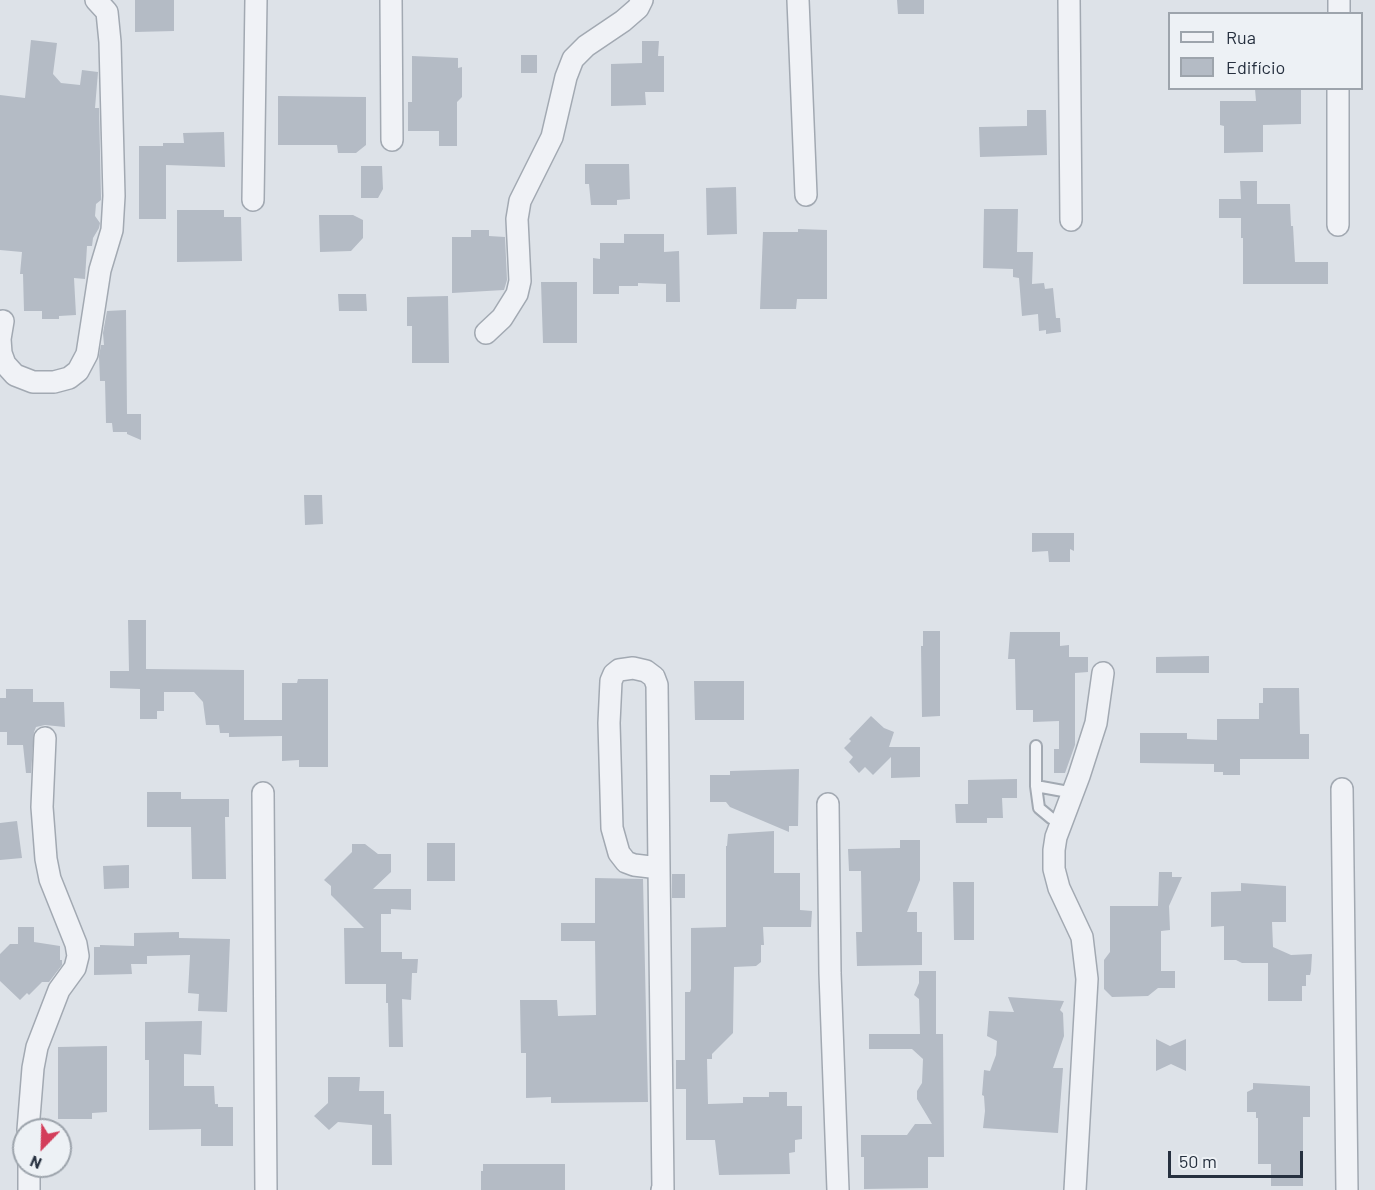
<!DOCTYPE html>
<html>
<head>
<meta charset="utf-8">
<style>
  body { margin:0 }
  #map { position:relative; width:1375px; height:1190px; overflow:hidden; background:#dde2e8; font-family:Barlow,sans-serif }
  canvas { display:block }
  .legend { position:absolute; left:1168px; top:12px; width:195px; height:78px; box-sizing:border-box; background:#edf1f5; border:2px solid #9da4ac; margin:0; padding:8px 10px; list-style:none; font-size:18px; color:#26303f }
  .legend li { display:flex; align-items:center; gap:12px; height:30px }
  .legend b { width:30px; border:2px solid #9da4ac }
  .north { position:absolute; left:12px; top:1118px; width:60px; height:60px; box-sizing:border-box; background:#edf1f5; border:2px solid #9da4ac; border-radius:50%; rotate:203deg; font-size:16px; font-weight:700; line-height:24px; text-align:center; color:#26303f }
  .north::after { content:''; display:block; margin:auto; width:21px; height:27px; background:#d33d5a; clip-path:polygon(50% 0,100% 100%,50% 72%,0 100%) }
  .scale { position:absolute; left:1168px; top:1151px; width:135px; height:27px; box-sizing:border-box; border:3px solid #26303f; border-top:0; padding-left:8px; font-size:18px; line-height:21px; white-space:nowrap; color:#26303f; -webkit-text-stroke:4px #edf1f5; paint-order:stroke }
</style>
</head>
<body>
<div id="map">
<canvas width="1375" height="1190"></canvas>
<ul class="legend">
<li><b style="height:8px;background:#f0f2f6"></b>Rua</li>
<li><b style="height:16px;background:#b4bbc5"></b>Edifício</li>
</ul>
<div class="north">N</div>
<div class="scale">50 m</div>
</div>
<script>
const ctx = document.querySelector('canvas').getContext('2d');
ctx.lineJoin = 'round';
function fillPath(path, color) {
  ctx.fillStyle = color;
  ctx.fill(path, 'evenodd');
}
function shape(rows) {
  const path = new Path2D();
  for (const r of rows) {
    path.moveTo(r[0], r[1]);
    for (let i = 2; i < r.length; i += 2) path.lineTo(r[i], r[i + 1]);
  }
  return path;
}
function trace(path, color, width, dash) {
  ctx.strokeStyle = color;
  ctx.lineWidth = width;
  ctx.lineCap = dash ? 'butt' : 'round';
  ctx.setLineDash(dash || []);
  ctx.stroke(path);
}
const building = shape([
  [135,0,174,0,174,31,135,32],
  [897,0,924,0,924,14,898,14],
  [31,40,57,43,53,74,61,83,80,85,82,70,98,72,95,108,99,108,101,196,101,200,96,204,95,216,100,223,99,228,93,238,92,246,87,246,85,279,74,278,76,315,59,316,59,319,42,319,42,311,24,311,23,274,20,274,22,252,0,250,0,95,25,98],
  [642,41,659,41,658,56,664,56,664,92,645,92,646,105,611,106,611,64,642,63],
  [521,55,537,55,537,73,521,73],
  [412,56,458,58,458,68,462,67,462,97,457,102,457,146,439,146,439,131,408,131,408,102,412,102],
  [1301,88,1301,124,1263,125,1263,152,1224,153,1224,126,1220,125,1220,101,1256,101,1255,89],
  [278,96,366,97,366,145,356,153,338,153,337,145,278,145],
  [1027,110,1046,110,1047,155,980,157,979,127,1027,126],
  [224,132,225,167,166,165,166,219,139,219,139,146,163,146,163,143,184,143,183,133],
  [585,164,629,164,630,199,617,200,617,205,591,205,589,184,585,184],
  [361,166,382,166,383,189,378,198,361,198],
  [1240,181,1257,181,1257,204,1290,204,1291,226,1293,226,1295,262,1328,262,1328,284,1243,284,1243,238,1241,238,1241,218,1219,218,1219,199,1241,199],
  [736,187,737,234,707,235,706,188],
  [984,209,1018,209,1017,252,1033,252,1032,284,1044,283,1045,289,1053,288,1056,318,1060,318,1061,332,1046,334,1046,330,1039,331,1038,314,1022,316,1019,278,1013,277,1013,269,983,268],
  [177,210,224,210,224,217,241,217,242,261,177,262],
  [319,215,353,215,363,220,363,238,351,251,320,252],
  [798,229,827,230,827,299,797,299,796,309,760,309,763,232,798,232],
  [471,230,489,230,489,236,505,237,507,280,504,290,452,293,452,237,471,237],
  [624,234,664,234,664,252,679,251,680,302,666,302,666,284,638,283,638,286,619,286,619,294,593,294,593,258,600,259,600,243,624,243],
  [541,282,577,282,577,343,543,343],
  [338,294,366,294,367,311,339,311],
  [448,296,449,363,412,363,412,326,407,326,407,297],
  [126,310,127,414,141,414,141,440,127,434,127,432,113,432,112,423,106,423,105,381,100,381,99,356,101,345,104,345,103,333,107,311],
  [304,495,322,495,323,524,305,525],
  [1032,533,1074,533,1074,551,1070,549,1070,562,1049,562,1048,551,1032,552],
  [128,620,146,620,146,669,244,670,244,720,282,720,282,683,297,683,298,679,328,679,328,767,299,767,299,760,282,761,282,736,229,737,229,733,220,733,219,725,206,725,203,702,194,692,164,692,164,711,157,711,157,719,140,719,140,689,110,688,110,671,129,671],
  [923,631,940,631,940,716,922,717,921,646,923,646],
  [1010,632,1060,632,1060,646,1069,645,1069,657,1088,657,1088,672,1075,673,1075,745,1065,773,1054,773,1054,749,1059,749,1059,721,1033,722,1033,710,1016,710,1015,659,1008,659],
  [1209,656,1209,673,1156,673,1156,657],
  [694,681,744,681,744,720,695,720],
  [1263,688,1299,688,1300,734,1309,734,1309,759,1240,759,1240,775,1223,775,1223,772,1214,772,1214,764,1140,763,1140,733,1187,733,1187,739,1217,740,1217,719,1259,719,1259,703,1263,703],
  [6,689,33,689,33,702,64,702,65,727,45,725,36,727,34,732,31,773,26,773,23,745,7,745,7,732,0,732,0,698,6,698],
  [871,716,884,728,894,732,889,747,920,747,920,777,891,778,891,757,873,775,865,767,859,773,849,762,853,757,844,748,851,741,849,739],
  [799,769,798,826,789,826,789,832,730,807,726,802,710,802,710,775,730,775,730,771],
  [1017,779,1017,798,1002,798,1003,818,987,818,987,823,956,823,955,804,968,804,968,780],
  [147,792,181,792,181,799,229,799,229,817,225,817,226,879,192,879,191,827,147,827],
  [17,821,22,858,0,860,0,823],
  [774,831,774,873,800,873,800,910,812,911,811,927,763,927,764,945,761,945,761,962,756,966,734,967,733,1033,712,1054,712,1059,707,1059,708,1104,743,1103,743,1097,769,1097,769,1092,787,1092,787,1106,802,1106,802,1139,795,1140,795,1152,789,1153,790,1174,719,1175,715,1140,686,1140,686,1089,676,1089,676,1060,685,1060,685,992,690,992,691,989,691,928,726,927,726,846,727,846,728,834],
  [900,840,920,840,920,880,907,912,917,912,917,932,922,932,922,965,857,966,856,932,862,932,861,871,849,871,848,849,900,848],
  [427,843,455,843,455,881,427,881],
  [352,844,365,844,378,854,391,854,391,872,373,889,411,889,411,910,391,909,391,914,381,914,381,952,402,952,402,959,418,959,417,973,412,973,411,1000,402,999,403,1047,389,1047,388,1003,386,1003,386,984,345,984,344,928,364,928,331,895,331,886,324,880,352,852],
  [129,865,129,888,104,889,103,866],
  [1159,872,1172,872,1172,877,1182,877,1169,906,1170,930,1161,931,1161,971,1175,971,1175,988,1158,988,1148,996,1112,997,1104,989,1104,960,1110,952,1110,906,1158,906],
  [672,874,685,874,685,898,672,898],
  [595,878,643,879,648,1102,551,1103,551,1097,526,1098,526,1053,521,1053,520,1000,557,1000,558,1016,596,1015,595,941,561,941,561,923,595,923],
  [953,882,974,882,974,940,954,940],
  [1241,883,1286,886,1286,922,1272,922,1273,947,1291,955,1312,954,1311,971,1310,975,1306,975,1306,986,1302,986,1302,1001,1268,1001,1268,963,1242,963,1236,960,1224,960,1224,926,1211,927,1211,892,1241,891],
  [18,927,34,927,34,942,60,946,60,960,62,960,62,965,49,982,42,982,29,995,27,993,20,1000,0,981,0,954,10,944,18,944],
  [179,932,179,938,230,939,227,1012,198,1011,199,994,188,993,190,955,147,956,147,964,131,964,132,974,94,975,94,947,100,947,100,945,134,946,134,933],
  [919,971,936,971,936,1034,943,1034,944,1157,928,1157,928,1188,864,1189,864,1157,861,1157,861,1135,907,1135,915,1124,932,1124,917,1099,917,1091,922,1083,923,1059,912,1049,869,1049,869,1034,920,1034,919,999,914,995,919,983],
  [1008,997,1064,1001,1060,1010,1063,1013,1064,1036,1053,1068,1063,1068,1058,1133,983,1128,985,1111,984,1096,982,1095,984,1070,990,1071,996,1055,997,1041,987,1036,989,1011,1014,1012],
  [202,1021,201,1055,184,1054,184,1086,214,1086,215,1104,218,1104,218,1107,233,1107,233,1146,201,1146,201,1129,149,1130,149,1060,145,1060,145,1022],
  [1156,1039,1170,1046,1186,1039,1186,1071,1171,1064,1156,1071],
  [107,1046,107,1112,92,1113,92,1119,58,1119,58,1047],
  [328,1077,360,1077,359,1091,384,1091,384,1114,391,1114,392,1165,372,1165,372,1125,338,1122,329,1130,314,1116,328,1103],
  [1253,1083,1310,1086,1310,1117,1303,1117,1303,1186,1271,1186,1271,1164,1258,1164,1258,1118,1256,1118,1256,1112,1247,1112,1247,1092,1253,1089],
  [483,1164,565,1164,565,1190,481,1190,481,1171,483,1171]
]);
const lane = shape([
  [1036,746,1036,786,1039,808,1051,818,1062,822],
  [1036,786,1074,793]
]);
const street = shape([
  [391,0,392,140],
  [798,0,806,195],
  [1069,0,1071,220],
  [1339,14,1339,0],
  [253,200,256,0],
  [1338,225,1338,88],
  [3,321,0,339,1,353,5,364,15,375,33,382,54,382,69,378,78,371,87,354,100,270,112,230,114,196,110,42,107,12,96,0],
  [486,333,502,318,517,294,520,281,517,219,520,201,552,137,566,77,573,59,586,46,623,21,638,8,642,0],
  [1342,789,1347,1190],
  [263,793,266,1190],
  [828,804,830,973,838,1190],
  [659,868,634,865,626,862,619,853,612,828,609,723,611,681,614,674,619,670,633,668,646,671,654,677,657,685,659,868,663,1189,662,1190],
  [28,1130,33,1068,37,1047,59,990,75,968,78,956,76,944,50,879,46,859,42,807,45,738],
  [29,1166,29,1190],
  [1075,1190,1087,979,1082,937,1059,888,1054,869,1054,850,1056,837,1079,776,1096,723,1103,673]
]);
fillPath(building, '#b4bbc5');
trace(lane, '#a2a9b2', 14);
trace(street, '#a2a9b2', 24);
trace(lane, '#f0f2f6', 10);
trace(street, '#f0f2f6', 21);
</script>
</body>
</html>
